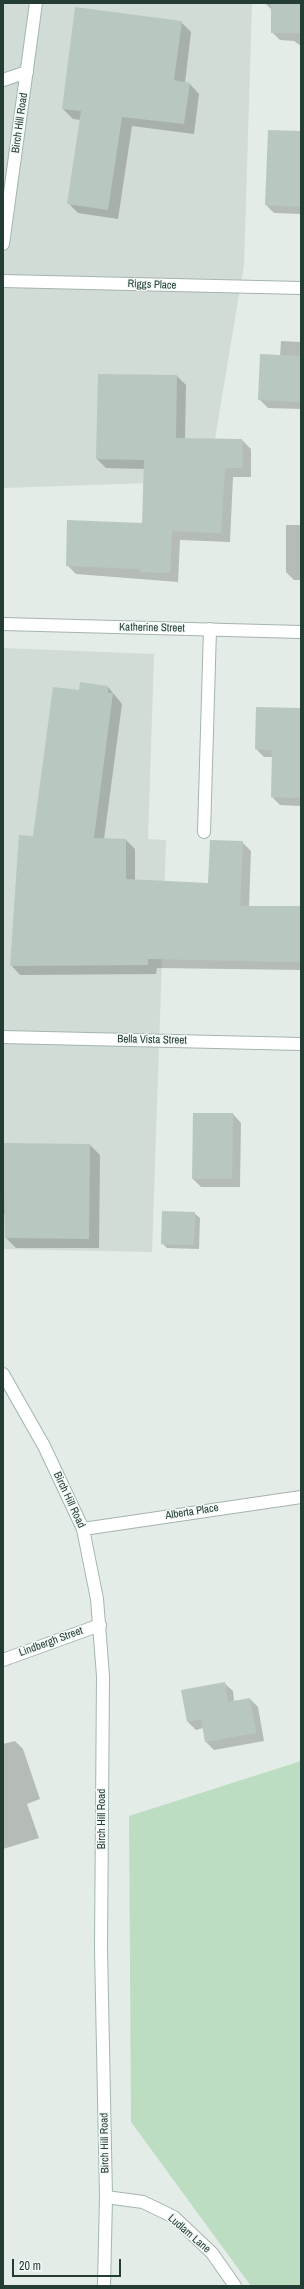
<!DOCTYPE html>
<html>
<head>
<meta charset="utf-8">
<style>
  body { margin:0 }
  #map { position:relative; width:304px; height:2289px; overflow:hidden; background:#e3ece7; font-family:"Archivo Narrow",sans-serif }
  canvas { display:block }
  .frame { position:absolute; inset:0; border:4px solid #233d34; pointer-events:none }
  .scale { position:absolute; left:12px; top:2259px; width:109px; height:18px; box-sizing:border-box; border:2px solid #233d34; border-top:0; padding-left:5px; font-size:12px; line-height:14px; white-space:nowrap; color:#233d34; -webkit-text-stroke:3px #f3f9f6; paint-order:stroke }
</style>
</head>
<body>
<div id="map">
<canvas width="304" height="2289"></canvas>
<div class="frame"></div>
<div class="scale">20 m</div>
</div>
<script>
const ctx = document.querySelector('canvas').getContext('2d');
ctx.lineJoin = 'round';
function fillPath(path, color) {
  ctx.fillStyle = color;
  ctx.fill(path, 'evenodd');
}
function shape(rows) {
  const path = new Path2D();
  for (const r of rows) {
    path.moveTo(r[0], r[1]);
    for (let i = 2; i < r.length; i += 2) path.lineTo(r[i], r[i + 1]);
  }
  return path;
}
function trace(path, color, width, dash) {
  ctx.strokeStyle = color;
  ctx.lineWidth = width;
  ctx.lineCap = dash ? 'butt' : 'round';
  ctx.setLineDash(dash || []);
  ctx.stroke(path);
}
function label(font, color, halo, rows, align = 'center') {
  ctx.font = font + ' "Archivo Narrow",sans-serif';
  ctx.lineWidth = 3;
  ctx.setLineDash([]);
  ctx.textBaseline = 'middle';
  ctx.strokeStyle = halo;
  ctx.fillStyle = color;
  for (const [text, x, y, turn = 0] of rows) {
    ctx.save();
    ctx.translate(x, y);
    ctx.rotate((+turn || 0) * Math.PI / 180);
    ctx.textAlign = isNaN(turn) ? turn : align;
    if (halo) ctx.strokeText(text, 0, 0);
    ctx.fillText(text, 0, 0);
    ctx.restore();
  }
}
const built = shape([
  [3,3,252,3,244,265,208,481,3,488],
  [3,648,154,654,148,839,166,840,152,1252,3,1249]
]);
const green = shape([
  [301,1761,301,2286,251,2286,131,2122,129,1816]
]);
const shadow = shape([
  [265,3,301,3,301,46,294,41,280,40,272,32,272,10],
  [181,22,191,32,185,83,189,83,199,94,194,134,132,126,118,219,78,213,68,203,81,120,73,119,63,109],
  [301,132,301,214,274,213,266,205],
  [281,341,301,342,301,409,268,408,260,400,280,356],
  [177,376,186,385,185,440,242,440,251,449,251,477,233,477,230,542,180,540,178,582,76,574,67,565,143,524,145,469,106,468,97,459],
  [286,525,301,525,301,580,294,580,286,572],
  [81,684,108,687,122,704,104,839,126,840,135,849,135,880,209,884,242,842,251,851,249,907,301,907,301,970,157,968,156,974,20,975,11,965,34,837],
  [301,709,301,806,280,805,272,797,273,757,264,757,256,749],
  [233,1114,241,1123,240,1187,201,1187,193,1179],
  [3,1144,90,1145,100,1155,99,1248,16,1248,6,1238,6,1215,3,1214],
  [194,1213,200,1218,199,1249,167,1248,162,1243],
  [224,1683,233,1691,234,1701,250,1699,258,1707,264,1741,214,1750,206,1742,203,1728,196,1730,188,1722],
  [15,1741,23,1749,40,1799,27,1804,39,1838,3,1849,3,1744]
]);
const building = shape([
  [271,3,301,3,301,33,271,33],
  [75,7,182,21,174,80,190,83,184,124,122,117,108,210,67,204,81,111,62,109],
  [268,130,301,131,301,207,265,205],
  [260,354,301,356,301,402,258,400],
  [98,374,177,375,176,438,242,439,243,468,225,468,221,533,172,531,170,573,140,572,140,569,66,566,67,520,142,523,144,460,96,459],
  [80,682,108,686,108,693,113,693,94,838,126,839,126,879,208,883,210,840,243,841,240,906,301,906,301,962,148,959,148,965,10,966,19,835,33,836,53,687,79,690],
  [256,707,301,708,301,798,271,797,272,750,255,749],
  [193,1113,233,1113,232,1179,192,1179],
  [3,1143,90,1144,89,1239,5,1238],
  [162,1211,195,1212,194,1245,161,1244],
  [225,1682,228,1702,250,1698,256,1733,205,1742,201,1719,187,1722,181,1690]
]);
const lane = shape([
  [204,832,210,629]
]);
const street = shape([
  [3,80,27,72],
  [3,281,301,288],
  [3,624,301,632],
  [3,1037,301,1044],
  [83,1529,301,1497],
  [3,1660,100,1625],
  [106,2197,143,2202,174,2217,212,2253,235,2286]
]);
const secondary = shape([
  [3,244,36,3],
  [3,1374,44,1446,83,1529,97,1599,103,1676,101,1949,106,2197,104,2286]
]);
const streetNames = [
  ["Birch Hill Road",20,123,-82],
  ["Riggs Place",152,285,2],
  ["Katherine Street",152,628,1],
  ["Bella Vista Street",152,1040,1],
  ["Birch Hill Road",69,1500,65],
  ["Alberta Place",192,1512,-9],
  ["Lindbergh Street",51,1642,-20],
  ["Birch Hill Road",102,1819,-90],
  ["Birch Hill Road",105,2143,-91],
  ["Ludlam Lane",189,2234,41]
];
fillPath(built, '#d1dcd6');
fillPath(green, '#bcddc2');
fillPath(shadow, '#0003');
fillPath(building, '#b8c7c0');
trace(lane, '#a6b4ae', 14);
trace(street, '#a6b4ae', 14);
trace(secondary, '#a1b8ae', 14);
trace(lane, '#fff', 12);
trace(street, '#fff', 12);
trace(secondary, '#fff', 12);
label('11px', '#233d34', '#f3f9f6', streetNames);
</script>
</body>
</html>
